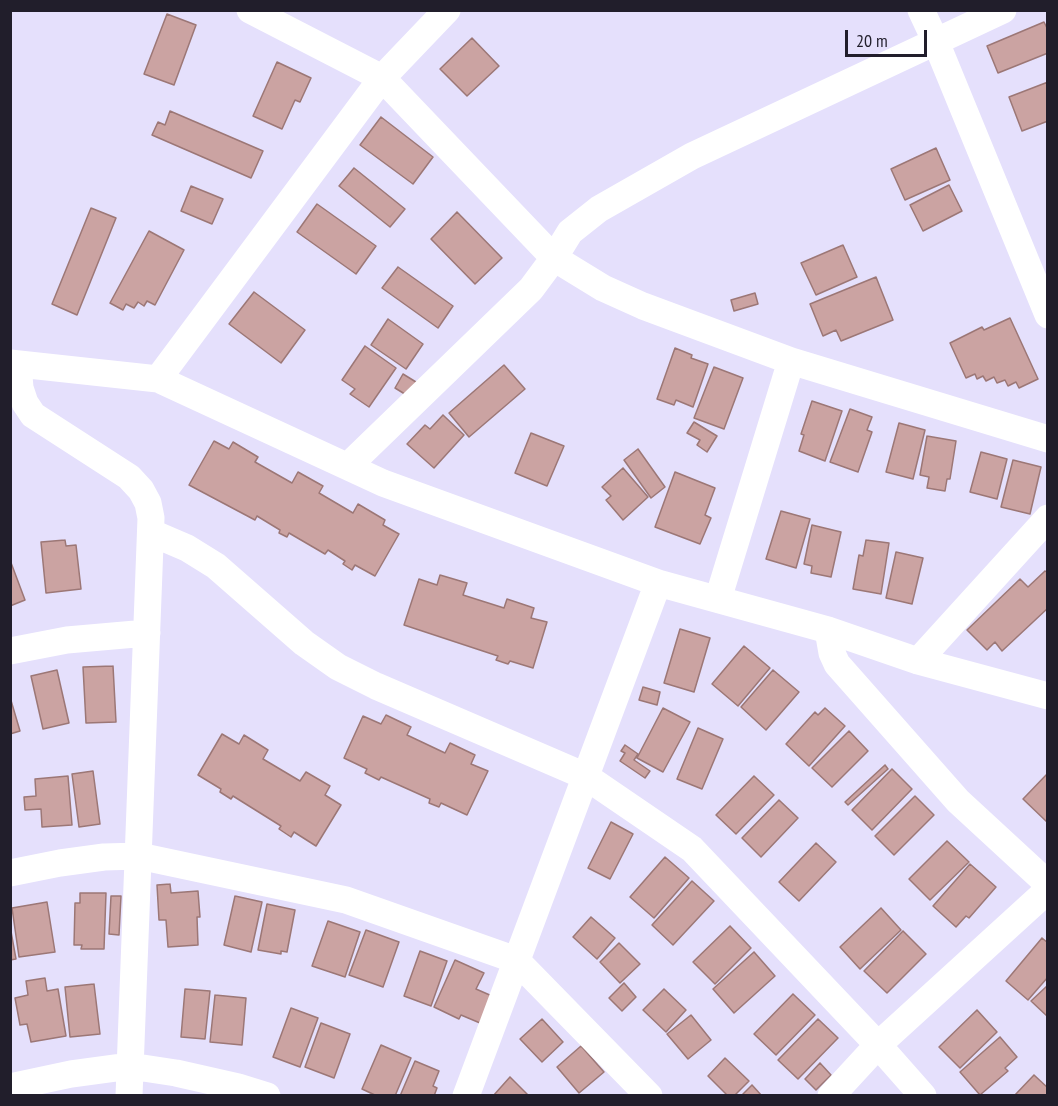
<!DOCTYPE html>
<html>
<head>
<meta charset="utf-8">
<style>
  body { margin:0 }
  #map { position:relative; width:1058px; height:1106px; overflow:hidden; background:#e5e0fc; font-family:"PT Sans Narrow",sans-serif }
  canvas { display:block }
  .frame { position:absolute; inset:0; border:12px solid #211e2b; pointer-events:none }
  .scale { position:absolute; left:845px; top:30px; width:82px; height:27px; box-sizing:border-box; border:3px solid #211e2b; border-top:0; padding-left:8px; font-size:18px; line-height:21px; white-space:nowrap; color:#211e2b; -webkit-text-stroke:4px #e5e0fc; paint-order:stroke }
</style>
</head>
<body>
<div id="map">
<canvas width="1058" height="1106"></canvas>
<div class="frame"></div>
<div class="scale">20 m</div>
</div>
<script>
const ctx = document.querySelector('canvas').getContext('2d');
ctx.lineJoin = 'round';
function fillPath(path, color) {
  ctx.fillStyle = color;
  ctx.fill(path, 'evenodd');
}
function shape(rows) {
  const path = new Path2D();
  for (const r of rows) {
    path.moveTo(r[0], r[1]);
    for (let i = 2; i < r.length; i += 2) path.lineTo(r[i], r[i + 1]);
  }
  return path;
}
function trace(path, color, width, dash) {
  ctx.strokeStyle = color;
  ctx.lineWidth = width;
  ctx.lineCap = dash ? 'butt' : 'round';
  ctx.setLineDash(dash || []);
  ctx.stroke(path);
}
const building = shape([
  [167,14,196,25,174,85,144,74,167,14],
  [1044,22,1048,30,1048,53,998,73,987,46,1044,22],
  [472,38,499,66,467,96,440,69,472,38],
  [277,62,311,78,300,102,295,100,282,129,253,116,277,62],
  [1048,82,1048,121,1022,131,1009,97,1048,82],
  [170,111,263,151,251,178,152,135,158,122,165,125,170,111],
  [381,117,433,157,413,184,360,145,381,117],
  [936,148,950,180,905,200,891,169,936,148],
  [354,168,405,209,390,227,339,186,354,168],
  [949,185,962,211,923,231,910,205,949,185],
  [191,186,223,199,212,224,181,211,191,186],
  [317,204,376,246,356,274,297,232,317,204],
  [91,208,116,218,77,315,52,304,91,208],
  [457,212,502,258,475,284,431,239,457,212],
  [149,231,184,250,155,305,147,301,144,306,138,302,134,308,126,304,123,310,110,303,149,231],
  [843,245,857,277,816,295,801,263,843,245],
  [398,267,453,306,438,328,382,288,398,267],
  [876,277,893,320,841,341,836,330,823,336,810,304,876,277],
  [254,292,305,330,281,363,229,324,254,292],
  [755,293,758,304,734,311,731,300,755,293],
  [1010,318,1038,379,1019,388,1016,382,1008,386,1005,380,997,383,994,377,986,381,983,376,977,379,975,374,966,378,950,343,982,327,984,330,1010,318],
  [388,319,423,344,406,369,371,345,388,319],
  [365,346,396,368,369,407,350,394,355,389,342,380,365,346],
  [675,348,692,355,691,358,708,364,693,407,676,400,674,405,657,399,675,348],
  [504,365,525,389,469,437,449,413,504,365],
  [714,367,743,378,724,429,694,418,714,367],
  [403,374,416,382,408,396,395,388,403,374],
  [812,401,842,411,825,461,799,451,804,435,801,434,812,401],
  [850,409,872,417,867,430,872,432,858,472,830,462,850,409],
  [443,415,464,435,434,468,407,444,425,425,430,429,443,415],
  [694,422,717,436,707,452,697,445,700,440,687,433,694,422],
  [899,423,925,430,913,479,886,472,899,423],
  [531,433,564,446,547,486,515,473,531,433],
  [927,436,956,441,950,479,947,479,945,491,927,488,929,477,920,475,927,436],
  [214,441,229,449,233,442,258,457,255,462,292,483,298,472,323,486,319,493,353,513,358,504,385,520,383,525,399,534,375,576,355,565,352,570,343,564,345,561,328,550,325,554,289,533,287,537,279,533,280,530,257,516,255,520,189,485,214,441],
  [638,449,665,487,651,498,624,460,638,449],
  [981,452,1007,459,997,499,970,492,981,452],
  [1013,460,1041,467,1030,514,1001,507,1013,460],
  [623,468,648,497,623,520,606,500,611,496,602,487,623,468],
  [675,472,715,488,705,515,711,518,700,544,655,527,675,472],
  [781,511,810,519,796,568,766,559,781,511],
  [812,525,841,532,831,577,811,573,812,566,804,564,812,525],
  [65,540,66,546,76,545,81,589,46,593,41,542,65,540],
  [866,540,889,543,881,594,853,589,859,555,863,556,866,540],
  [896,552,923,558,912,604,886,598,896,552],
  [10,560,25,600,10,606,10,560],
  [1045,571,1048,573,1048,608,1002,651,995,642,987,650,967,630,1020,579,1028,587,1045,571],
  [440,575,467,583,463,595,504,608,507,599,534,608,531,618,547,622,533,668,510,661,508,664,496,660,498,656,404,625,419,579,437,585,440,575],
  [680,629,710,638,694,692,664,683,680,629],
  [744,646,770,668,738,706,712,684,744,646],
  [113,666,116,722,86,723,83,667,113,666],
  [57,670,69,723,43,729,31,676,57,670],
  [773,670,799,692,766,730,741,707,773,670],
  [643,687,660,692,657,705,639,700,643,687],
  [10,697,20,731,10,734,10,697],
  [663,708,690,722,663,772,637,758,663,708],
  [825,708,845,726,809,766,786,744,815,712,818,715,825,708],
  [386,715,411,727,407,735,445,753,450,743,475,755,471,764,488,771,467,815,441,803,439,807,429,803,430,799,381,777,379,780,365,773,367,769,344,758,363,716,381,724,386,715],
  [698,728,723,739,702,789,677,779,698,728],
  [849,731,868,751,832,787,812,768,849,731],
  [222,734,239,744,244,735,268,750,263,759,300,781,306,772,330,786,325,795,341,805,316,846,294,832,291,837,279,829,281,826,233,796,231,799,220,792,221,789,198,775,222,734],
  [625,745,638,754,634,760,650,771,645,778,620,761,625,753,621,751,625,745],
  [885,765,888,769,848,805,845,802,885,765],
  [892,769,912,789,872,830,852,810,892,769],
  [93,771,100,824,79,827,72,774,93,771],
  [1048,773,1048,823,1023,799,1048,773],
  [68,776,72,825,42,827,41,809,25,810,24,797,36,796,35,779,68,776],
  [754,776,774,795,736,834,716,815,754,776],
  [915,796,934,815,894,855,875,836,915,796],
  [779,800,798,818,761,857,742,838,779,800],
  [611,822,633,834,610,879,588,868,611,822],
  [947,841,969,862,930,900,909,879,947,841],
  [816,843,836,862,799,901,779,882,816,843],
  [665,857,689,878,654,918,630,897,665,857],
  [970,864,996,887,969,918,966,916,956,927,933,906,970,864],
  [692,881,714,901,673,945,652,925,692,881],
  [170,884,171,893,198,891,200,917,197,917,198,945,168,947,166,920,159,920,157,885,170,884],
  [80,893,106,893,104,949,81,949,82,945,74,945,75,903,80,903,80,893],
  [111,896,121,896,119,935,109,934,111,896],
  [235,896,262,902,251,952,224,945,235,896],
  [47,902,55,952,19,957,12,908,47,902],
  [267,904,295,910,287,952,281,951,281,954,258,950,267,904],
  [881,908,901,930,860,969,840,947,881,908],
  [591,917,615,938,597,959,573,937,591,917],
  [328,921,360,932,345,977,312,966,328,921],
  [10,926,16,959,10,960,10,926],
  [730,926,751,948,715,984,693,962,730,926],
  [366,930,399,942,383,987,349,975,366,930],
  [903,931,926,954,887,993,864,971,903,931],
  [1042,938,1048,943,1048,977,1028,1000,1006,981,1042,938],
  [619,943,640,964,620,983,600,962,619,943],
  [420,951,447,961,431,1006,404,996,420,951],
  [754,952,775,976,734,1013,713,989,754,952],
  [455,960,484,973,476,989,492,996,480,1023,461,1015,459,1019,434,1007,455,960],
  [45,978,47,991,58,989,66,1036,31,1042,27,1024,20,1025,15,998,28,995,26,981,45,978],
  [624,983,636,997,622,1011,609,998,624,983],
  [94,984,100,1034,70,1037,65,987,94,984],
  [1048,985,1048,1017,1031,1001,1048,985],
  [185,989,210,991,205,1039,181,1037,185,989],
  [664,989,686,1010,666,1032,643,1010,664,989],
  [793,994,815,1015,776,1055,754,1034,793,994],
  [215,995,246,998,242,1045,210,1042,215,995],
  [291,1008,318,1018,300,1067,273,1057,291,1008],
  [977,1010,997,1032,960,1068,939,1047,977,1010],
  [691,1015,711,1040,688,1059,667,1034,691,1015],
  [542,1019,563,1042,542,1062,520,1039,542,1019],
  [818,1019,838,1038,798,1079,778,1060,818,1019],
  [321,1023,350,1034,334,1078,305,1067,321,1023],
  [1000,1037,1017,1057,1005,1068,1008,1071,980,1095,960,1072,1000,1037],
  [381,1045,411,1058,395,1096,377,1096,362,1089,381,1045],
  [581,1046,604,1072,579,1093,557,1067,581,1046],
  [725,1058,749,1081,734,1096,728,1096,708,1076,725,1058],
  [415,1061,439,1071,433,1086,437,1088,434,1096,400,1096,415,1061],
  [820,1063,831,1075,816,1090,805,1079,820,1063],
  [1034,1075,1048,1088,1048,1096,1014,1096,1034,1075],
  [510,1077,529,1096,493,1096,510,1077],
  [752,1085,762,1096,741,1096,752,1085]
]);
const minor = shape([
  [250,10,382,78,554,258,603,288,643,306,791,361,1048,439],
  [921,10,936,42,1048,315],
  [10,363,158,379,383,483,658,583,828,630,918,661,1048,696],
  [18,365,20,388,25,403,33,415,129,477,141,490,148,503,151,518,129,1096],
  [158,379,382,78,447,10],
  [348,466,531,289,554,258,570,232,599,209,692,156,1003,10],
  [152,533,187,548,216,566,304,643,338,667,376,686,585,776,692,849,878,1045,923,1096],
  [718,599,791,361],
  [828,630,832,653,837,664,958,801,1048,884],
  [10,651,67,640,147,633],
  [918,661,1048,518],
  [10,873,60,863,104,857,139,856,346,900,516,960,649,1096],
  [10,1087,71,1074,130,1066,176,1073,238,1087,267,1096],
  [466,1096,658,583],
  [831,1096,878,1045,1048,890]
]);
fillPath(building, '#cba3a2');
trace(building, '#9c7776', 1.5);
trace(minor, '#fff', 27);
</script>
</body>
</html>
